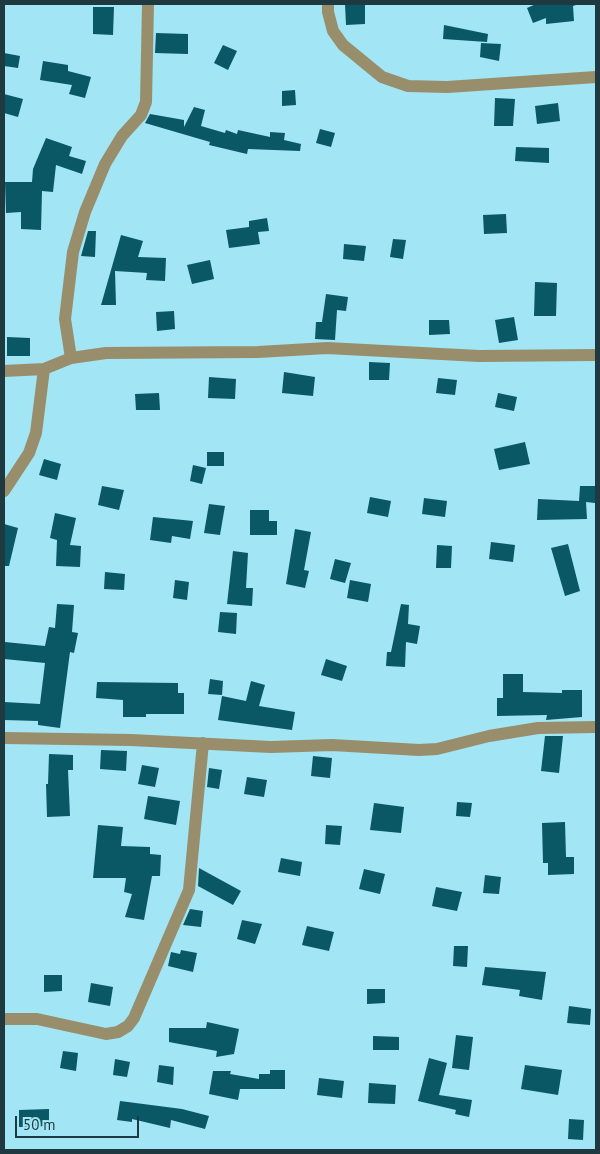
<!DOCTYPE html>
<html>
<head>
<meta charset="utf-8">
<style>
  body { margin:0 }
  #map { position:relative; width:600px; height:1154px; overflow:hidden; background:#a2e5f5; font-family:"PT Sans",sans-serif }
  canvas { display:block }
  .frame { position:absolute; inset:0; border:5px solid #1e3a40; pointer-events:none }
  .scale { position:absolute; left:15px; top:1116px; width:124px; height:22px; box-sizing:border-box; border:2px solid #1e3a40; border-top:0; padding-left:6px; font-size:15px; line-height:18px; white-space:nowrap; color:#1e3a40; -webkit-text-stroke:4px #a2e5f5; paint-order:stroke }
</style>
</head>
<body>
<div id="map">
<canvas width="600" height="1154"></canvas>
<div class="frame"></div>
<div class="scale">50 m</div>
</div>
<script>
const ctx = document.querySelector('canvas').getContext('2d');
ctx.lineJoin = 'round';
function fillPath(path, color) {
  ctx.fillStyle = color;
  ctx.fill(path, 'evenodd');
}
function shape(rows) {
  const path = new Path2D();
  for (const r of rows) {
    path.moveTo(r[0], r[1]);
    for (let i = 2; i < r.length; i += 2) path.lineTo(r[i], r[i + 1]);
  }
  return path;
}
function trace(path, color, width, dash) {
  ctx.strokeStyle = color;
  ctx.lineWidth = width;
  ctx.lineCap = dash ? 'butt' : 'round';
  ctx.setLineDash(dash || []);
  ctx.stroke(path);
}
const building = shape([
  [345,4,365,4,365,24,346,25],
  [536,4,579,4,573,6,574,21,546,24,546,18,533,23,527,8],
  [93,7,114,7,113,35,93,34],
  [444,25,488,34,487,42,443,39],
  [156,33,188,34,188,54,155,53],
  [481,43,501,44,499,61,480,57],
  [223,45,237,51,228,70,214,63],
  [4,53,20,56,18,68,4,66],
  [43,61,68,65,68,71,91,77,85,98,69,94,72,85,40,80],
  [295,90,296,105,282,106,282,91],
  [4,94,23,99,18,117,4,113],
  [495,98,515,99,513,126,494,126],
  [558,103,560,121,537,124,535,106],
  [194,107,205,110,201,126,225,133,226,130,237,134,238,130,270,137,270,132,285,133,284,140,301,144,300,151,248,149,247,154,209,145,210,142,145,123,150,114,184,120,184,127],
  [320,129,335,133,331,147,316,143],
  [46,138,72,147,69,156,86,161,82,174,56,165,53,192,42,191,41,230,21,229,21,212,6,213,5,182,32,182,33,169],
  [516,147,549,148,549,163,515,161],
  [506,214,507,233,484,234,483,215],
  [267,218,269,231,258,232,260,244,229,248,226,230,249,227,249,221],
  [88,231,96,231,95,257,81,256],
  [121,235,143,241,138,257,166,258,165,281,146,280,147,273,115,271,116,305,101,305],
  [393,239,406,240,403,259,390,257],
  [344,244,366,246,364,261,343,259],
  [210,260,214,279,192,284,187,265],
  [535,282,557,283,556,316,534,316],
  [326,294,348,297,346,311,337,310,335,340,315,339,316,322,322,322],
  [174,311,175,329,157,331,156,312],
  [514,317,518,340,499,343,495,320],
  [429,320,449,320,450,334,429,335],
  [7,337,30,338,30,356,7,356],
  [369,362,390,363,389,380,369,380],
  [284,372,315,377,313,396,282,393],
  [209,377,236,379,235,399,208,398],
  [438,378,457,380,455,395,436,393],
  [159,393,160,410,136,410,135,394],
  [498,393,517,397,514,411,495,407],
  [525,442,530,464,499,470,494,449],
  [207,452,224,452,224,466,207,466],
  [44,459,61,464,57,480,39,475],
  [193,465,206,468,202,484,190,481],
  [102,486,124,490,119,510,98,505],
  [580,486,596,486,595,503,586,502,587,519,537,520,538,499,579,501],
  [370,497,391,501,388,517,367,513],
  [424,498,447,501,445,517,422,514],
  [209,504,225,506,220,535,204,533],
  [250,510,269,510,269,521,277,521,277,535,250,535],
  [55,513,76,518,70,545,81,546,80,567,56,566,57,540,50,538],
  [153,517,193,521,190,539,172,536,171,543,150,540],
  [4,524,18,528,9,566,4,566],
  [295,529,311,532,304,570,309,571,305,588,286,584],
  [491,542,515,545,513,562,489,559],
  [568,544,580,591,565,596,551,548],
  [437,545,452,546,451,568,436,568],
  [233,551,248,553,246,588,253,588,252,606,227,604],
  [335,559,351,563,345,583,330,579],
  [105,572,125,574,124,590,104,589],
  [175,580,189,582,187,600,173,598],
  [350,580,371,584,368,602,347,598],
  [57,604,74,605,72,632,78,633,74,653,70,652,60,728,38,725,38,721,4,720,4,702,40,704,45,663,4,659,5,642,45,646,49,627,55,628],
  [401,604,409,605,408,624,420,626,417,644,406,642,405,667,386,666,387,652,391,652],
  [220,612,237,613,236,634,218,632],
  [326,659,347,666,342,681,321,675],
  [503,674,523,674,523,692,562,693,562,690,582,690,582,717,546,720,547,715,497,716,497,698,503,698],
  [210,679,223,681,222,695,208,694],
  [251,681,265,685,259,706,295,712,292,730,218,720,222,696,246,701],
  [97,682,178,683,178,693,184,693,184,714,146,714,146,717,123,717,123,700,96,698],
  [545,736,563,736,559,773,541,771],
  [101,750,127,751,126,771,100,769],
  [49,754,73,755,73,770,68,770,70,816,47,817,46,784,48,784],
  [313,756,332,758,330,778,311,776],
  [142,765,159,768,155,787,138,784],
  [209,768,222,770,219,789,207,787],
  [247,777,267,780,264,797,244,794],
  [148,796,180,801,176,825,144,819],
  [457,802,472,803,470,817,456,816],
  [374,803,404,807,401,833,370,830],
  [565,822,566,857,574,857,574,874,548,875,548,863,543,863,542,823],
  [98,825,123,827,121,846,150,847,150,854,161,855,160,876,152,876,144,920,125,917,132,894,124,892,126,878,93,878],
  [326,825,342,826,340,845,325,844],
  [281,858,302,862,300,876,278,872],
  [199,868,241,891,233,905,198,886],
  [364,869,385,874,380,894,359,889],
  [485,875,501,877,499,894,483,893],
  [436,887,462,892,457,911,432,906],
  [190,909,203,911,201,927,183,925],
  [242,920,262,924,255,944,237,939],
  [307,926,334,932,329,951,302,945],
  [454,946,468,946,467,967,453,966],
  [181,950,197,953,193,972,168,966,171,952,180,954],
  [485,967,546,972,542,1000,519,996,520,990,482,985],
  [44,975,62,975,62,991,44,992],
  [91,983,113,987,110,1006,88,1002],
  [367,989,385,989,385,1003,367,1004],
  [569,1006,591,1009,590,1025,567,1023],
  [207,1022,239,1029,234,1054,216,1057,217,1051,169,1042,169,1028,206,1028],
  [456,1035,473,1037,469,1070,452,1068],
  [373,1036,399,1037,399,1050,373,1050],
  [63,1051,78,1053,76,1071,60,1068],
  [429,1058,447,1063,439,1095,472,1100,469,1117,455,1114,456,1110,418,1101],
  [115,1059,130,1062,127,1077,113,1075],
  [159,1065,174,1067,173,1085,157,1082],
  [525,1065,562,1070,558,1095,521,1089],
  [270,1070,285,1070,285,1089,240,1089,238,1100,209,1094,213,1071,231,1071,230,1074,259,1079,259,1074,270,1074],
  [319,1078,344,1081,342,1098,317,1095],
  [369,1083,396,1085,395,1104,368,1103],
  [120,1101,182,1109,209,1116,205,1129,171,1120,170,1128,132,1119,132,1122,117,1120],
  [49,1109,49,1126,19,1127,19,1110],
  [569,1119,584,1120,583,1140,568,1139]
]);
const minor = shape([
  [328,4,328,12,333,31,343,45,382,77,408,86,447,87,596,77],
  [71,358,65,319,73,252,85,212,105,164,122,136,141,115,146,102,148,4],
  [4,371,44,369,71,358,106,353,258,352,327,348,479,356,596,355],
  [4,491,29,453,36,433,44,369],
  [4,738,131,740,271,747,332,745,419,750,437,749,489,736,538,728,596,727],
  [4,1019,37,1019,106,1034,118,1032,128,1026,134,1018,189,890,203,743]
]);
fillPath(building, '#0a5765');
trace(minor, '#988e6b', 12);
</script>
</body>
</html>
